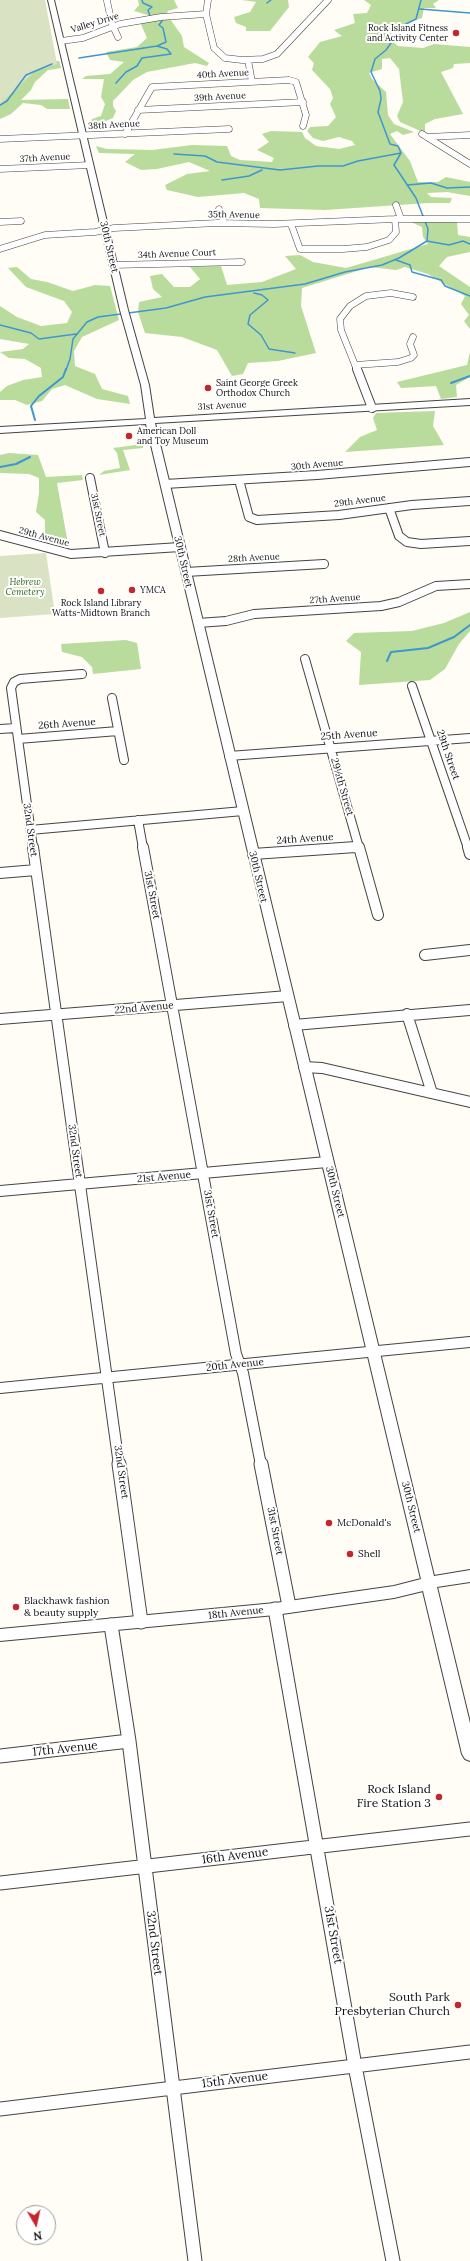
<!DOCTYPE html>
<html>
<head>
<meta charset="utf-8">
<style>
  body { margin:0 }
  #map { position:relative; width:470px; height:2261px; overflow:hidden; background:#fffdf5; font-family:Lora,serif }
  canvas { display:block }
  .north { position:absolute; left:16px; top:2205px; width:40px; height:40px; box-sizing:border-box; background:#fff; border:1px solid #a0a0a0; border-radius:50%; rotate:171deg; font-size:11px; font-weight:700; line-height:16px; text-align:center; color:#111 }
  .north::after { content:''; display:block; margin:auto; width:14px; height:18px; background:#c4262e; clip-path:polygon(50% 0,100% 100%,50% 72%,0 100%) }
</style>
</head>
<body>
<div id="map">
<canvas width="470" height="2261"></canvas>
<div class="north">N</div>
</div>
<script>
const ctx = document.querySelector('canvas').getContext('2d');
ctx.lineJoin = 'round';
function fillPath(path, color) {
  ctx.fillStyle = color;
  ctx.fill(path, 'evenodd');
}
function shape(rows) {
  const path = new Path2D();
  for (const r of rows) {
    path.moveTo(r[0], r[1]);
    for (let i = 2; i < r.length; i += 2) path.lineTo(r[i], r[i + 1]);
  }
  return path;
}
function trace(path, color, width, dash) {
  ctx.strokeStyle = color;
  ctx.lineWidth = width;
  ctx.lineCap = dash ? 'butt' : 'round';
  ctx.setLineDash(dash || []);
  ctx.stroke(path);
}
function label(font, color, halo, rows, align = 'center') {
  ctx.font = font + ' Lora,serif';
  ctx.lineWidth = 4;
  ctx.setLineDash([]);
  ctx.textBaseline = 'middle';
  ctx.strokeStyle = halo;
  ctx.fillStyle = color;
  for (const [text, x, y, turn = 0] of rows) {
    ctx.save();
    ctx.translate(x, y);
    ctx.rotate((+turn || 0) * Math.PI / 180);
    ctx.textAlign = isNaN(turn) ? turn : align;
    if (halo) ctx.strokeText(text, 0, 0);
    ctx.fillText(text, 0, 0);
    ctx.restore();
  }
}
const forest = shape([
  [138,0,174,0,178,8,168,11,166,15,151,16,134,11,139,5],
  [242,0,288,0,289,7,270,31,246,31,246,27,236,23,234,17,250,12,256,2],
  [364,0,439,0,433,4,436,8,424,8,422,18,398,26,388,37,398,46,423,48,434,44,470,47,470,63,454,64,453,68,441,72,463,114,435,119,425,124,425,133,400,122,397,116,403,102,399,69,390,58,382,59,382,69,369,73,372,79,386,92,388,115,394,124,414,132,403,135,397,131,390,134,410,161,418,182,438,182,446,177,470,182,470,196,447,192,427,193,431,197,452,198,450,203,428,203,325,210,260,208,259,199,244,193,198,197,167,190,165,185,187,174,210,171,189,162,157,169,141,170,125,162,135,154,99,153,96,146,107,149,152,150,192,145,227,146,231,156,240,160,272,162,274,158,257,150,269,142,262,134,271,131,302,132,305,138,316,146,339,149,355,145,352,141,339,137,323,141,313,138,307,131,310,127,328,126,336,117,330,104,333,98,330,89,312,70,314,63,308,57,320,42,342,36,334,30,355,23,353,14,367,13,371,5],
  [170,19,182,36,184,47,209,63,207,66,195,63,147,72,133,80,113,101,113,106,116,111,113,118,101,123,90,124,92,119,101,116,105,104,101,97,104,79,82,79,86,76,110,74,124,62,110,60,106,52,137,47,147,38,140,22],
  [59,61,61,68,48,70,35,82,31,90,21,100,68,99,70,109,47,109,41,105,23,103,11,114,0,119,0,89,35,62],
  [411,222,457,222,458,235,470,237,470,252,447,257,439,266,470,287,470,329,464,321,469,315,461,304,465,296,428,274,405,267,396,270,370,267,302,288,301,306,316,353,278,361,248,363,243,374,232,376,217,350,182,337,145,333,138,312,139,302,162,297,153,289,150,276,162,274,174,287,190,287,200,279,190,267,221,266,227,285,262,282,296,269,285,256,300,255,313,262,346,268,428,244,423,237,422,227],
  [17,267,31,279,47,282,73,291,95,285,110,286,119,320,82,337,74,351,75,366,95,374,102,389,128,396,130,404,97,399,65,385,52,389,42,401,27,405,15,400,0,400,0,392,7,386,23,380,42,377,41,368,25,359,9,358,0,352,23,349,29,344,0,339,0,306,17,317,41,326,67,323,72,312,64,301,26,287,8,268],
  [470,352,470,377,456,385,457,397,441,399,436,386,401,388,397,382,467,365],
  [435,411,433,426,444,445,345,452,360,437,377,430,373,418,376,413],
  [143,444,143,448,123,450,130,470,99,475,104,471,120,468,117,453,113,448],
  [9,453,38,455,46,477,82,475,83,480,57,483,68,544,62,547,45,540,45,520,36,512,39,493,39,478,29,474,0,473,0,455],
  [470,612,470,631,459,644,445,669,430,680,359,685,361,652,346,641,354,633,412,631,444,623],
  [126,640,137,643,141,669,93,674,92,667,82,657,62,652,61,644]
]);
const cemetery = shape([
  [0,0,45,0,57,64,34,72,0,104],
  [46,553,55,614,0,618,0,556]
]);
const streamFar1 = shape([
  [142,0,143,3,152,7,148,10,150,16],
  [267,3,271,0],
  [420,9,470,13],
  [79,58,157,46,166,42,163,28,159,25,162,21],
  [116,83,126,72,137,66,142,58,171,54,167,49,157,46],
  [0,105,7,101,26,75,52,64],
  [174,154,205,156,217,162,280,170,318,166,343,166,358,161,401,153],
  [222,180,249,176,262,170],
  [407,185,431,183,447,188,470,187],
  [427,241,449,245,463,241,470,244],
  [396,260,410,265,412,272,441,280,445,286,470,296],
  [254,293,262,295,268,300,250,315,248,324,261,335,269,349,295,353],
  [0,325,31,333,39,339,76,334],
  [66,370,70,359,73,339,87,322,98,317,166,308,205,297,305,284,345,272,382,265,399,258,427,241,428,229,416,198,394,165,401,153,398,146,390,144,378,112,381,99,380,91,371,72,375,59,386,50,404,25,416,19,421,0]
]);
const stream = shape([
  [451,383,470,376],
  [35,420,31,406,39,396,63,377,66,369],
  [0,467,16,464,30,457],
  [387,661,391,652,428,648,454,637,470,625]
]);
const minorFar3 = shape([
  [208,0,206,14,214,48,225,58,242,60,263,59,277,54,328,0],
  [107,1,112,24,118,37],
  [61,41,83,38,120,24,161,17,206,14],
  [248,60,252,82],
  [138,110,303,102],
  [125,134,152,87,289,80,296,82,306,115,303,126],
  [422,134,470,164],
  [427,137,470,135],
  [0,139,229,129],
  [0,169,90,165],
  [396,205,401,219],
  [219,209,224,223],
  [0,222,21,221],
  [291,224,300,249,343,249,367,247,389,240,396,232,395,219],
  [0,249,45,235,95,232,114,228,217,223,274,224,395,219,470,219],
  [113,265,242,262],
  [355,365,398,362,411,358,414,355,410,344,413,337],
  [357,370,341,330,340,319,350,306,366,296,391,293,413,297]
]);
const minorFar2 = shape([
  [357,369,372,408],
  [90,478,105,553],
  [239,480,249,517,257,520,339,515,412,505,470,501],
  [165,484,317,475,470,462],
  [389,508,399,536,407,542,421,544,470,541],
  [0,535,71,554,180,547],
  [186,572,324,564],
  [198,623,226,621,254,614,381,606,399,602,436,586,470,584],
  [305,659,359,848],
  [412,686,468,848],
  [112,698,124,760],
  [0,729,16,728],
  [18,739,118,731],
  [229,756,470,738],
  [138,820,143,848],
  [30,830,243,811],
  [33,848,11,688,14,682,20,679,82,674],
  [340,848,359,847]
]);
const minorFar1 = shape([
  [33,847,119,1465],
  [143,847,236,1354,243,1373,261,1465],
  [359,847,378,915],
  [468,847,470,854],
  [253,854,356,847],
  [0,873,36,870],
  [425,955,470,950],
  [407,1014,432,1093],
  [0,1019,288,996],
  [294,1025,470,1010],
  [304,1067,322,1068,470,1102],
  [0,1191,327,1162],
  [0,1388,470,1342]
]);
const minor = shape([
  [119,1464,141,1622],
  [261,1464,289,1606],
  [275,1609,355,2066,393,2261],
  [111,1625,129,1741,195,2261],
  [0,1756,129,1741],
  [0,1883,470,1829],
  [0,2109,470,2052]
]);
const tertiary = shape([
  [48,0,54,0,128,310,149,385,154,418,470,399,470,405,155,423,434,1576,470,1570,470,1582,437,1587,470,1723,470,1761,465,1759,462,1754,423,1591,394,1598,275,1615,0,1641,0,1629,275,1603,394,1586,421,1579,146,424,0,433,0,427,146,419,141,385,120,310,48,0]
]);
const markers = [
  [456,33,4,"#c4262e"],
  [208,388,4,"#c4262e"],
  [129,436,4,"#c4262e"],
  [132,590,4,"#c4262e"],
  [101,591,4,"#c4262e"],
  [329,1523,4,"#c4262e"],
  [350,1554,4,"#c4262e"],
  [16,1607,4,"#c4262e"],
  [439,1797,4,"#c4262e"],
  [458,2005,4,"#c4262e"]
];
const farStreetnames = [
  ["Valley Drive",95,23,-17],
  ["40th Avenue",223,74,-3],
  ["39th Avenue",220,97,-3],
  ["38th Avenue",114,125,-3],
  ["37th Avenue",45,158,-3],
  ["35th Avenue",234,215,1],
  ["34th Avenue Court",177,254,-2],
  ["31st Avenue",222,406,-3],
  ["30th Avenue",317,465,-5],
  ["29th Avenue",360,501,-7],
  ["31st Street",98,515,78],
  ["29th Avenue",44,537,15],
  ["28th Avenue",254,558,-3],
  ["27th Avenue",335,599,-4]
];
const farPoinames = [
  ["Rock Island Fitness",448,28,"right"],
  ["and Activity Center",448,38,"right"],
  ["Saint George Greek",216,383],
  ["Orthodox Church",216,393],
  ["American Doll",137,431],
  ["and Toy Museum",137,441],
  ["YMCA",140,590],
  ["Rock Island Library",101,603,"center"],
  ["Watts-Midtown Branch",101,613,"center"]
];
const farParknames = [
  ["Hebrew",25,582],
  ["Cemetery",25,592]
];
const streetNames = [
  ["30th Street",109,247,77],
  ["30th Street",183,562,77],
  ["26th Avenue",67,724,-4],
  ["25th Avenue",349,735,-4],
  ["29th Street",448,755,71],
  ["29½th Street",342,787,74],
  ["32nd Street",30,830,82],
  ["24th Avenue",305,839,-4],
  ["30th Street",258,877,77],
  ["31st Street",152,895,79],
  ["22nd Avenue",144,1008,-5],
  ["32nd Street",75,1151,82],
  ["21st Avenue",164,1177,-5],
  ["30th Street",335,1192,76],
  ["31st Street",211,1214,80],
  ["20th Avenue",235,1365,-6],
  ["32nd Street",121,1472,82],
  ["30th Street",411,1507,76],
  ["31st Street",275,1531,79],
  ["18th Avenue",236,1613,-6]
];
const poiNames = [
  ["McDonald's",337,1523],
  ["Shell",358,1554],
  ["Blackhawk fashion",24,1601],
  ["& beauty supply",24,1613]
];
const nearStreetnames = [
  ["17th Avenue",65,1749,-6],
  ["16th Avenue",235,1856,-7],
  ["31st Street",333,1935,80],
  ["32nd Street",154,1943,83],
  ["15th Avenue",235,2080,-7]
];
const nearPoinames = [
  ["Rock Island",431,1790],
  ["Fire Station 3",431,1804],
  ["South Park",450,1998],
  ["Presbyterian Church",450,2012]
];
fillPath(forest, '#b9dc9c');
fillPath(cemetery, '#d9e3c4');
trace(streamFar1, '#3f96cf', 1.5);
trace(stream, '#3f96cf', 2);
trace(minorFar3, '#444', 7);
trace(minorFar2, '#444', 10);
trace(minorFar1, '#444', 12);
trace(minor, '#444', 15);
trace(tertiary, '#444', 2);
trace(minorFar3, '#fff', 6);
trace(minorFar2, '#fff', 8);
trace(minorFar1, '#fff', 10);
trace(minor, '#fff', 13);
fillPath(tertiary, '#fff');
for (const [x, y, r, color] of markers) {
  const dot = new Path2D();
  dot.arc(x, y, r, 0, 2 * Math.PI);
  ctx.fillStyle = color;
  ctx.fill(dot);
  trace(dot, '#fff', 1.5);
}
label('9px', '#111', '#fff', farStreetnames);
label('9px', '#111', '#fff', farPoinames, 'left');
label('italic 9px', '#2f6b1f', '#fff', farParknames);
label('10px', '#111', '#fff', streetNames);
label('10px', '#111', '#fff', poiNames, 'left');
label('12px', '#111', '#fff', nearStreetnames);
label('12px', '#111', '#fff', nearPoinames, 'right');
</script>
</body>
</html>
